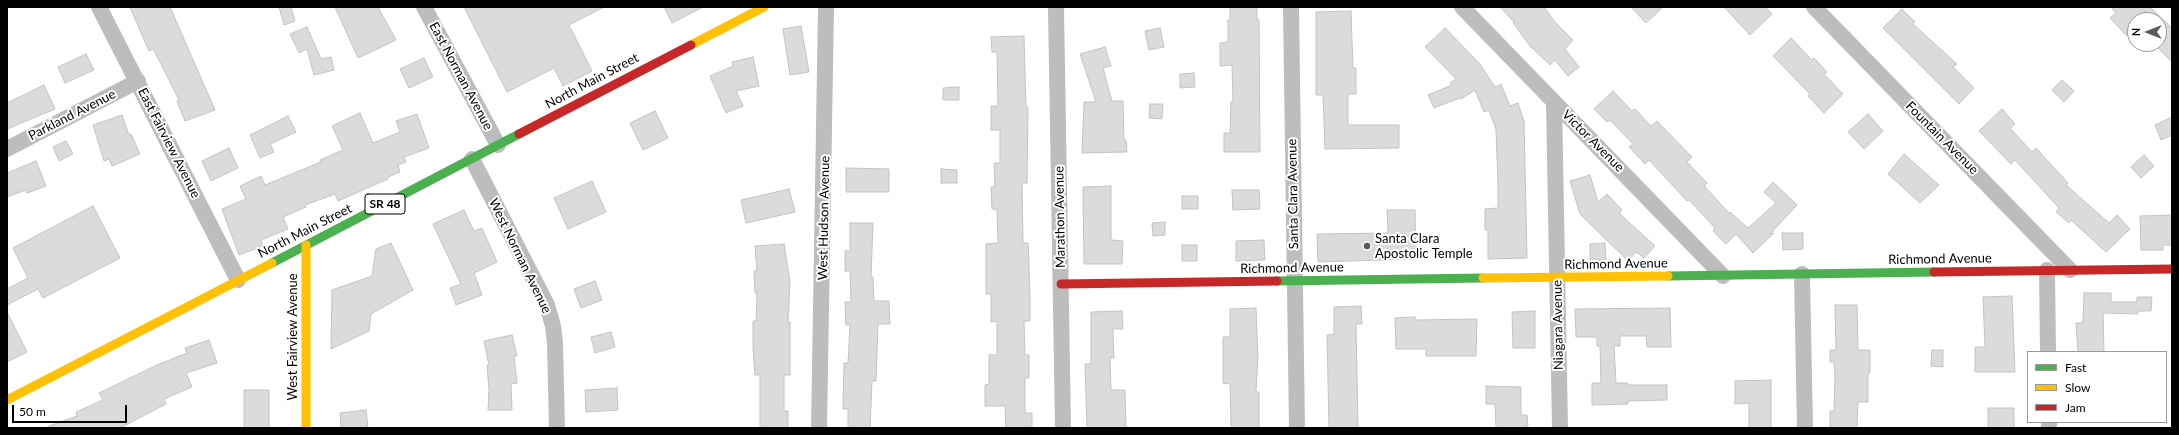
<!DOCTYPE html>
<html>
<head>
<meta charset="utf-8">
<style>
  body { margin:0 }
  #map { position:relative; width:2179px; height:435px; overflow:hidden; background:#fff; font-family:Lato,sans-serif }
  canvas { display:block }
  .frame { position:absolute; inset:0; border:8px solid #000; pointer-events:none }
  .legend { position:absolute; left:2027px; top:351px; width:140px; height:72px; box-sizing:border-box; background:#fff; border:1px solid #999; margin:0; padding:5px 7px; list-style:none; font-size:12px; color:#000 }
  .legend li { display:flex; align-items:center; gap:8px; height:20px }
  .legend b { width:20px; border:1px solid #999 }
  .north { position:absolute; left:2127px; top:12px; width:40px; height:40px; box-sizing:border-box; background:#fff; border:1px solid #999; border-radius:50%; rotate:270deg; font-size:11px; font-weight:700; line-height:16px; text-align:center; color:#000 }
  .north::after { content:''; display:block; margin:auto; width:14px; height:18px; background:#595959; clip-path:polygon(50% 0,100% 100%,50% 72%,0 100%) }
  .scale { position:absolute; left:12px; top:405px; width:115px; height:18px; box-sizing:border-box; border:2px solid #000; border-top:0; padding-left:5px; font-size:12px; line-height:14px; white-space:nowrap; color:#000; -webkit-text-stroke:3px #fff; paint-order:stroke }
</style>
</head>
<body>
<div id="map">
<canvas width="2179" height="435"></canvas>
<div class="frame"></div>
<ul class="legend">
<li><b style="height:5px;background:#4caf50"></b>Fast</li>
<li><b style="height:5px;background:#ffc107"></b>Slow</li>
<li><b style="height:5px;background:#c62828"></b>Jam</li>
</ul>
<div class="north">N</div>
<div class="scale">50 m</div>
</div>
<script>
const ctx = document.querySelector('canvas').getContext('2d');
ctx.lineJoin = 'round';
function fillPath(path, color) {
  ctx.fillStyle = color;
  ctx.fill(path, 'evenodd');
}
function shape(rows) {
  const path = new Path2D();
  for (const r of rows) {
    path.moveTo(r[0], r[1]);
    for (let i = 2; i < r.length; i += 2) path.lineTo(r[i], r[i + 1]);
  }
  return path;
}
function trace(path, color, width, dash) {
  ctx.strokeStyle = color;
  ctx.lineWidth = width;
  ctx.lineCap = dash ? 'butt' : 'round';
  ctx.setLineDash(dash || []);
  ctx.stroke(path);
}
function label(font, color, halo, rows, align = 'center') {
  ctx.font = font + ' Lato,sans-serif';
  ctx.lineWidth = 4;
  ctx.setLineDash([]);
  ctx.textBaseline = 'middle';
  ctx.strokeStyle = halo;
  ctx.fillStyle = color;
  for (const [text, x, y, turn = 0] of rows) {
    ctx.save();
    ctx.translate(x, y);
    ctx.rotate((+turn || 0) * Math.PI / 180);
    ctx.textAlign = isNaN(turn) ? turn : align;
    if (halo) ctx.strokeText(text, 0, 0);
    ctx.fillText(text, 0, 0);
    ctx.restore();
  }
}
const building = shape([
  [130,7,170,7,215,110,185,121,177,101,179,100,162,66,153,49,149,51,130,7],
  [279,7,291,7,295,21,284,25,279,7],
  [335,7,378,7,396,40,358,58,335,7],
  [464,7,604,7,569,25,592,71,563,86,554,68,507,92,464,7],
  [664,7,703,7,672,23,664,7],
  [1230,7,1257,7,1257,20,1259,20,1260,152,1224,152,1224,133,1230,133,1231,102,1233,102,1232,65,1220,66,1220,43,1228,42,1228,20,1230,20,1230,7],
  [1500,7,1544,7,1555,22,1573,40,1565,49,1579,67,1568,76,1555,60,1550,65,1530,46,1513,23,1514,22,1500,7],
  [1631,7,1663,7,1646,23,1631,7],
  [1724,7,1765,7,1772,14,1750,35,1724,7],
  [2111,7,2150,7,2172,28,2172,62,2159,49,2159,20,2135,20,2135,28,2127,36,2110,18,2116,13,2111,7],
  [1902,9,1915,22,1913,24,1957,64,1953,67,1974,88,1959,104,1883,28,1902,9],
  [1351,11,1353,68,1356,68,1356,94,1348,94,1348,125,1399,125,1399,148,1325,149,1323,95,1316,95,1316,12,1351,11],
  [801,26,809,72,790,75,783,29,801,26],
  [307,27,321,59,331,57,334,70,314,75,307,49,299,53,290,34,307,27],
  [1160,28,1164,47,1149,50,1145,31,1160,28],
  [1445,28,1480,64,1495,87,1501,84,1510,106,1518,103,1524,121,1527,258,1488,259,1488,230,1485,230,1485,209,1498,208,1498,184,1496,129,1489,110,1484,112,1475,90,1461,99,1460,98,1434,108,1428,95,1452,85,1450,83,1456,79,1425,47,1445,28],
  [1024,36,1026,107,1028,107,1027,183,1022,183,1023,243,1028,243,1030,293,1030,321,1024,321,1025,355,1029,355,1029,378,1025,378,1025,413,1032,413,1032,428,1006,428,1005,406,985,406,985,385,989,384,989,355,997,355,997,321,991,322,991,294,986,294,986,244,998,243,997,209,992,209,991,187,995,187,994,163,1000,163,1000,130,991,130,991,106,998,106,997,52,992,52,991,37,1024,36],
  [1791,38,1812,60,1814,58,1827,72,1824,74,1843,94,1824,113,1808,96,1810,94,1773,56,1791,38],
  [1105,47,1111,66,1103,68,1112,101,1123,101,1124,140,1126,140,1127,152,1082,153,1084,102,1096,102,1080,54,1105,47],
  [86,54,94,70,65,83,58,67,86,54],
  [753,57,759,86,736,91,743,106,726,113,710,76,733,66,732,62,753,57],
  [424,58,433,77,409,88,400,69,424,58],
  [1194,73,1195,87,1180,88,1180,74,1194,73],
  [2062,80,2074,91,2064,102,2052,90,2062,80],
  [44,85,55,109,7,129,7,103,44,85],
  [959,87,959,100,943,100,943,88,959,87],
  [1613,91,1632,111,1635,109,1651,126,1657,121,1692,157,1687,162,1707,183,1704,186,1729,213,1730,212,1748,228,1776,203,1764,192,1773,182,1797,205,1770,234,1774,233,1753,253,1736,234,1726,244,1713,231,1715,228,1689,200,1687,201,1649,160,1645,164,1629,147,1633,144,1610,120,1607,122,1594,109,1613,91],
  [1150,104,1163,104,1162,119,1149,118,1150,104],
  [2002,109,2015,124,2010,128,2032,152,2036,148,2068,183,2066,185,2109,223,2117,215,2130,229,2106,252,2071,220,2069,223,2056,212,2059,208,2015,160,2011,164,1979,131,2002,109],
  [655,111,668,138,643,150,630,123,655,111],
  [360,113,373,143,400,132,396,121,417,114,429,148,404,157,406,162,398,165,400,172,388,177,388,179,338,201,335,194,305,205,306,207,283,217,288,229,261,240,263,246,239,255,222,209,246,199,240,186,261,176,265,185,321,162,320,160,343,150,332,126,360,113],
  [1868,114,1883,131,1864,149,1848,132,1868,114],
  [122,115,129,135,131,134,140,154,112,166,109,159,104,161,93,125,122,115],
  [288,116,296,132,270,144,274,152,260,158,250,135,288,116],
  [2172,117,2172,135,2161,140,2155,125,2172,117],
  [66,141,73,154,59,161,53,147,66,141],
  [229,148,238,168,211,181,202,161,229,148],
  [1904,154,1939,185,1920,203,1888,174,1904,154],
  [2144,155,2154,166,2141,178,2131,167,2144,155],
  [36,161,46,186,27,193,26,190,7,197,7,173,36,161],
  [846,168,889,169,889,192,846,192,846,168],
  [941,169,957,170,957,183,941,183,941,169],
  [1590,175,1598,202,1607,194,1622,210,1619,213,1655,246,1644,258,1636,252,1628,261,1580,214,1570,181,1590,175],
  [592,181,606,212,568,229,554,198,592,181],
  [1111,186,1111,240,1123,241,1122,264,1084,264,1083,187,1111,186],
  [789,189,795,212,746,223,741,200,789,189],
  [1232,190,1259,190,1260,209,1233,210,1232,190],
  [1182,196,1198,196,1198,209,1182,209,1182,196],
  [93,206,120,258,43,298,38,289,7,305,7,289,28,278,13,248,93,206],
  [464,210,474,231,482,228,497,262,474,273,482,295,456,305,450,288,461,284,433,224,464,210],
  [1387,210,1415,210,1416,259,1318,262,1317,234,1388,233,1387,210],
  [2172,215,2172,245,2163,245,2163,250,2141,250,2140,216,2172,215],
  [1165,222,1165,235,1153,236,1152,223,1165,222],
  [850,223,873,223,871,277,873,277,874,301,889,301,890,324,878,324,876,381,872,381,870,428,848,428,848,409,843,409,844,363,848,363,850,325,846,325,845,302,851,302,850,271,845,271,845,251,850,251,850,223],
  [1782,233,1803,233,1803,249,1783,250,1782,233],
  [1264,240,1265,260,1236,261,1236,241,1264,240],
  [391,243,413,290,371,314,369,331,331,349,332,290,372,276,376,249,391,243],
  [1605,243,1606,260,1590,260,1590,244,1605,243],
  [784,244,790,282,788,322,790,322,790,375,784,375,784,411,788,411,788,428,760,428,760,375,755,375,753,347,753,321,756,321,757,293,755,293,754,271,757,271,755,246,784,244],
  [1182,245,1197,245,1197,261,1182,261,1182,245],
  [595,281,602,300,581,308,574,289,595,281],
  [2084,293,2111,293,2111,302,2137,302,2137,297,2152,297,2151,311,2138,311,2138,314,2103,313,2104,352,2078,352,2076,323,2083,323,2084,293],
  [2012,296,2015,372,1975,372,1975,347,1985,347,1983,297,2012,296],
  [1835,305,1857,305,1858,350,1870,350,1870,373,1868,373,1868,402,1858,402,1857,428,1830,428,1830,411,1834,411,1835,374,1834,362,1830,362,1830,350,1836,350,1835,305],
  [1361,306,1362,324,1356,324,1358,428,1329,428,1327,335,1334,334,1334,307,1361,306],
  [1256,308,1258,356,1256,392,1259,392,1259,428,1231,428,1230,384,1223,383,1223,337,1230,337,1230,309,1256,308],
  [1670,308,1671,347,1647,347,1646,336,1620,336,1620,346,1614,346,1616,383,1628,383,1628,385,1667,385,1667,400,1628,401,1628,404,1592,405,1592,383,1601,383,1600,346,1597,346,1597,337,1576,337,1575,309,1670,308],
  [1122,311,1123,329,1113,329,1114,358,1110,358,1111,390,1125,390,1126,428,1087,428,1085,364,1091,364,1091,312,1122,311],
  [1535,311,1535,348,1513,348,1512,312,1535,311],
  [7,312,27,352,7,362,7,312],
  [1415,317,1415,320,1477,319,1476,356,1426,356,1426,349,1396,349,1395,318,1415,317],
  [611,332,615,347,595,353,591,337,611,332],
  [512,335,517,356,514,356,517,383,511,384,512,410,488,410,489,390,487,365,489,365,484,341,512,335],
  [209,340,217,363,186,373,192,387,164,399,166,404,120,428,49,428,49,426,77,416,76,412,103,400,99,393,157,365,187,353,185,348,209,340],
  [1932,350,1943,350,1943,367,1931,366,1932,350],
  [1771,380,1771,428,1749,428,1749,403,1735,404,1735,381,1771,380],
  [1486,386,1521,387,1521,415,1527,415,1528,428,1496,428,1495,404,1486,404,1486,386],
  [617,388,618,410,586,412,585,390,617,388],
  [244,390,269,390,269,428,244,428,244,390],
  [1988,408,2014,408,2014,428,1988,428,1988,408],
  [366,410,368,428,341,428,340,413,366,410]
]);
const street = shape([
  [99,7,238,280],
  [424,7,498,145],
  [1056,7,1063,428],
  [1291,7,1297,428],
  [1462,7,1723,276],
  [1814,7,2070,270],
  [1554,102,1560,428],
  [7,149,138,81],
  [472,159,547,305,553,326,555,343,557,428],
  [2047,270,2048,352],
  [1802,274,1805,428],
  [2049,422,2049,428],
  [819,428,826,7]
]);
const fast = shape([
  [272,263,519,134],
  [1668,276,1934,272],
  [1277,281,1483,278]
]);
const slow = shape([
  [691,45,764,7],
  [306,245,306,428],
  [1483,278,1668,276],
  [7,400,272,263]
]);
const jam = shape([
  [519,134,691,45],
  [1934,272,2172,269],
  [1061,284,1277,281]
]);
const markers = [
  [1367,246,4,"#595959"]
];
const shields = [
  [385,204,40]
];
const shieldNames = [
  ["SR 48",385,204]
];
const streetNames = [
  ["East Norman Avenue",461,76,62],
  ["North Main Street",592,81,-28],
  ["Parkland Avenue",72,115,-27],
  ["Fountain Avenue",1942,138,45],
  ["Victor Avenue",1593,141,45],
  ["East Fairview Avenue",169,143,63],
  ["Santa Clara Avenue",1293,194,-91],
  ["Marathon Avenue",1060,217,-91],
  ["West Hudson Avenue",824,218,-89],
  ["North Main Street",305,231,-27],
  ["West Norman Avenue",520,256,64],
  ["Richmond Avenue",1940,259,-1],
  ["Richmond Avenue",1616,264,-1],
  ["Richmond Avenue",1292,268,-1],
  ["Niagara Avenue",1558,325,-91],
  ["West Fairview Avenue",293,337,-90]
];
const poiNames = [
  ["Santa Clara",1375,239],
  ["Apostolic Temple",1375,254]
];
fillPath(building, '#dbdbdb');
trace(building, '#c3c3c3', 1);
trace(street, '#bdbdbd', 16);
trace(fast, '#4caf50', 9);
trace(slow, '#ffc107', 9);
trace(jam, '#c62828', 9);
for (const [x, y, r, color] of markers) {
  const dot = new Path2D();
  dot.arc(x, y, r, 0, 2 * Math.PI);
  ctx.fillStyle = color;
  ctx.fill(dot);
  trace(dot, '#fff', 1.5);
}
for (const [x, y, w] of shields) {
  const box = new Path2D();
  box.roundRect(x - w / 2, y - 10, w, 20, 3);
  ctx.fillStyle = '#fff';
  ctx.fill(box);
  trace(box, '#000', 1);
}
label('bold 12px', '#000', null, shieldNames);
label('13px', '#000', '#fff', streetNames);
label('13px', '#000', '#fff', poiNames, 'left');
</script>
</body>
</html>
